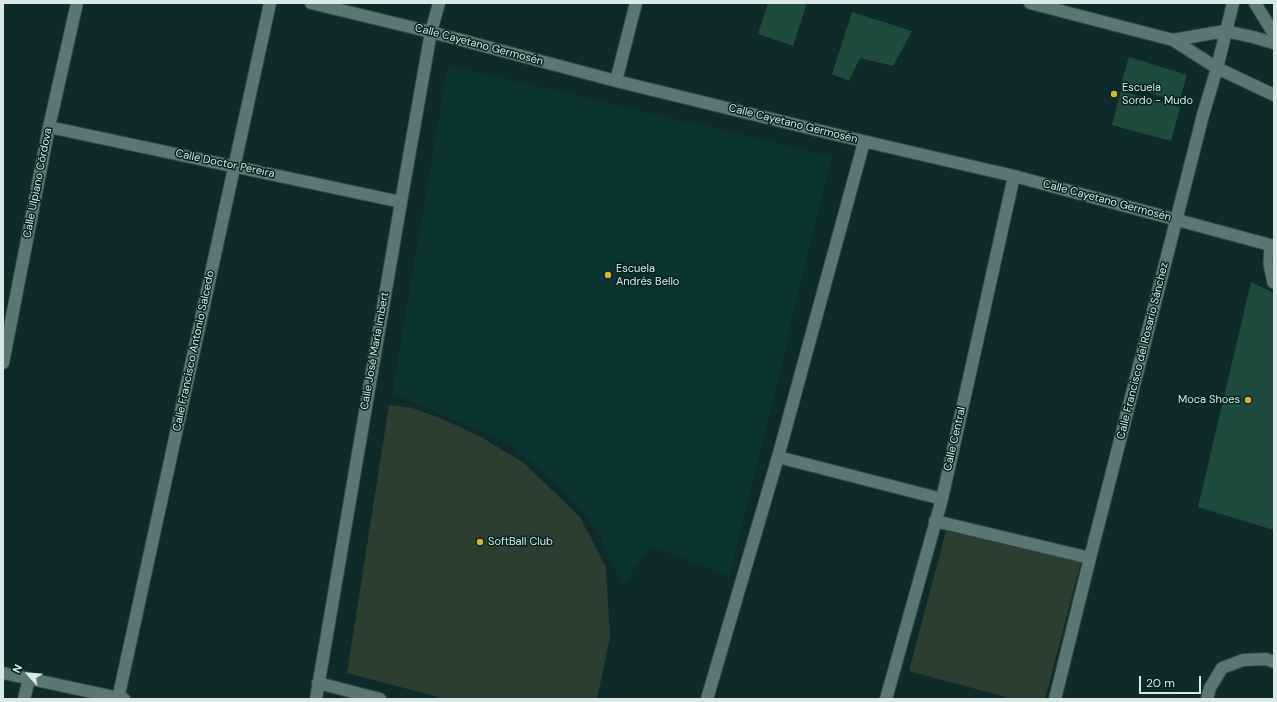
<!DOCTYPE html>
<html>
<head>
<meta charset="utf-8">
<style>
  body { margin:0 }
  #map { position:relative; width:1277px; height:702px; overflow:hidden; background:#0f2a2a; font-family:"DM Sans",sans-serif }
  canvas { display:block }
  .frame { position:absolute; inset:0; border:4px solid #d9e9e8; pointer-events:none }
  .north { position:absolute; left:8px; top:654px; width:40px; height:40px; -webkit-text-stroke:3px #052120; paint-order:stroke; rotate:296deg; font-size:11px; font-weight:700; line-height:16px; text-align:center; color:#d9e9e8 }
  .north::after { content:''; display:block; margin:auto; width:14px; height:18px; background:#d9e9e8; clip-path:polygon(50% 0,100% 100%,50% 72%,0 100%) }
  .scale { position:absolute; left:1139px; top:676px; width:62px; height:18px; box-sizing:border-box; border:2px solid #d9e9e8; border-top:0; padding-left:5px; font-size:12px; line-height:14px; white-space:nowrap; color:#d9e9e8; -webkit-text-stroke:3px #052120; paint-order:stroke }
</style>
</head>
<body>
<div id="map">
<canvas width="1277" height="702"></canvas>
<div class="frame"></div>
<div class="north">N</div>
<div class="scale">20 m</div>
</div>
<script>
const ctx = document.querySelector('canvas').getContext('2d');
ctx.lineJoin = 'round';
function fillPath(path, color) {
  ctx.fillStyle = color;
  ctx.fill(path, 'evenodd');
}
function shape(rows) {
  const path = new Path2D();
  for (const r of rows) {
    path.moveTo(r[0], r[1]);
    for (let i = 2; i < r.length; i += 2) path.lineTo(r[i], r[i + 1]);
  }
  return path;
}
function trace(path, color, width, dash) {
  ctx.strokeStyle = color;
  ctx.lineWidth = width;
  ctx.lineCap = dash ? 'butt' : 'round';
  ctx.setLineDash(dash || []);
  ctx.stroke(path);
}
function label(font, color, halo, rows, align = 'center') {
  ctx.font = font + ' "DM Sans",sans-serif';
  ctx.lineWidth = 3;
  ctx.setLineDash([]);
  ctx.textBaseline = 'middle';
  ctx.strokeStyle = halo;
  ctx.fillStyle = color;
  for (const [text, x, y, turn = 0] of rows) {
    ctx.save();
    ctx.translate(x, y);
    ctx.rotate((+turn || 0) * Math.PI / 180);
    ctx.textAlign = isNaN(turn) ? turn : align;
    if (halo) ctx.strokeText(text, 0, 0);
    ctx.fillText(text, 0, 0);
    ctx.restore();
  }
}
const built = shape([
  [448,65,832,156,730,575,651,547,622,586,597,530,561,488,510,444,462,423,392,393]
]);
const green = shape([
  [389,405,412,408,440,418,481,437,524,463,580,517,606,567,610,637,597,699,446,699,347,673],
  [946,531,1081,562,1045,699,1013,699,909,671]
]);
const building = shape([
  [768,3,807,3,793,46,758,34],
  [852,12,912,31,893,66,860,58,849,81,832,74],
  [1129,57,1187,75,1179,102,1121,84],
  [1121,91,1180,107,1171,141,1112,125],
  [1251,282,1274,293,1274,530,1198,507]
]);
const lane = shape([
  [1269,244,1268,264,1272,283,1274,284]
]);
const street = shape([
  [311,3,431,32,616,81,850,138,1014,176,1274,246],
  [1030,3,1173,40,1217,68,1274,95],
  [1255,3,1274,34],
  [1173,40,1225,31,1253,37,1274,43],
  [616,81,636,3],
  [49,127,401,202],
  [3,363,49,127,77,3],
  [778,457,942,499],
  [935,521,1090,558],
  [3,673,124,699],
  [318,683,380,699],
  [24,699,29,679],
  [118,699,270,3],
  [316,699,401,202,431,32,439,3],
  [707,699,778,457,864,142],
  [886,699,942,499,1014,176],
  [1055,699,1090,558,1203,115,1217,68,1233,3],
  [1207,699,1210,688,1222,668,1243,660,1266,659,1274,662]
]);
const markers = [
  [1114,94,4,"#d4b635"],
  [608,275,4,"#d4b635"],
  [1248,400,4,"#d4b635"],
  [480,542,4,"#d4b635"]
];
const streetNames = [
  ["Calle Cayetano Germosén",479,45,15],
  ["Calle Cayetano Germosén",793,124,14],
  ["Calle Doctor Pereira",225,164,12],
  ["Calle Ulpiano Córdova",38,183,-79],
  ["Calle Cayetano Germosén",1107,201,15],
  ["Calle Francisco Antonio Salcedo",194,351,-78],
  ["Calle José María Imbert",375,351,-80],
  ["Calle Francisco del Rosario Sánchez",1143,351,-76],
  ["Calle Central",955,439,-77]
];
const poiNames = [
  ["Escuela",1122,88],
  ["Sordo - Mudo",1122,101],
  ["Escuela",616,269],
  ["Andrés Bello",616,282],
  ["Moca Shoes",1240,400,"right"],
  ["SoftBall Club",488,542]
];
fillPath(built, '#0a3332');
fillPath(green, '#2b3e30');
fillPath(building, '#1f4b3f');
trace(lane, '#344645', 11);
trace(street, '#344645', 14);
trace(lane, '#5a7675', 9);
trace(street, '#5a7675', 12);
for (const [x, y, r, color] of markers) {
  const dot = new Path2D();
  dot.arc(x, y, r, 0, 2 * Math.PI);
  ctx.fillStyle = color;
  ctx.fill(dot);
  trace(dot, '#052120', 1.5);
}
label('11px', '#d9e9e8', '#052120', streetNames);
label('11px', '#d9e9e8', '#052120', poiNames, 'left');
</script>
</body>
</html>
